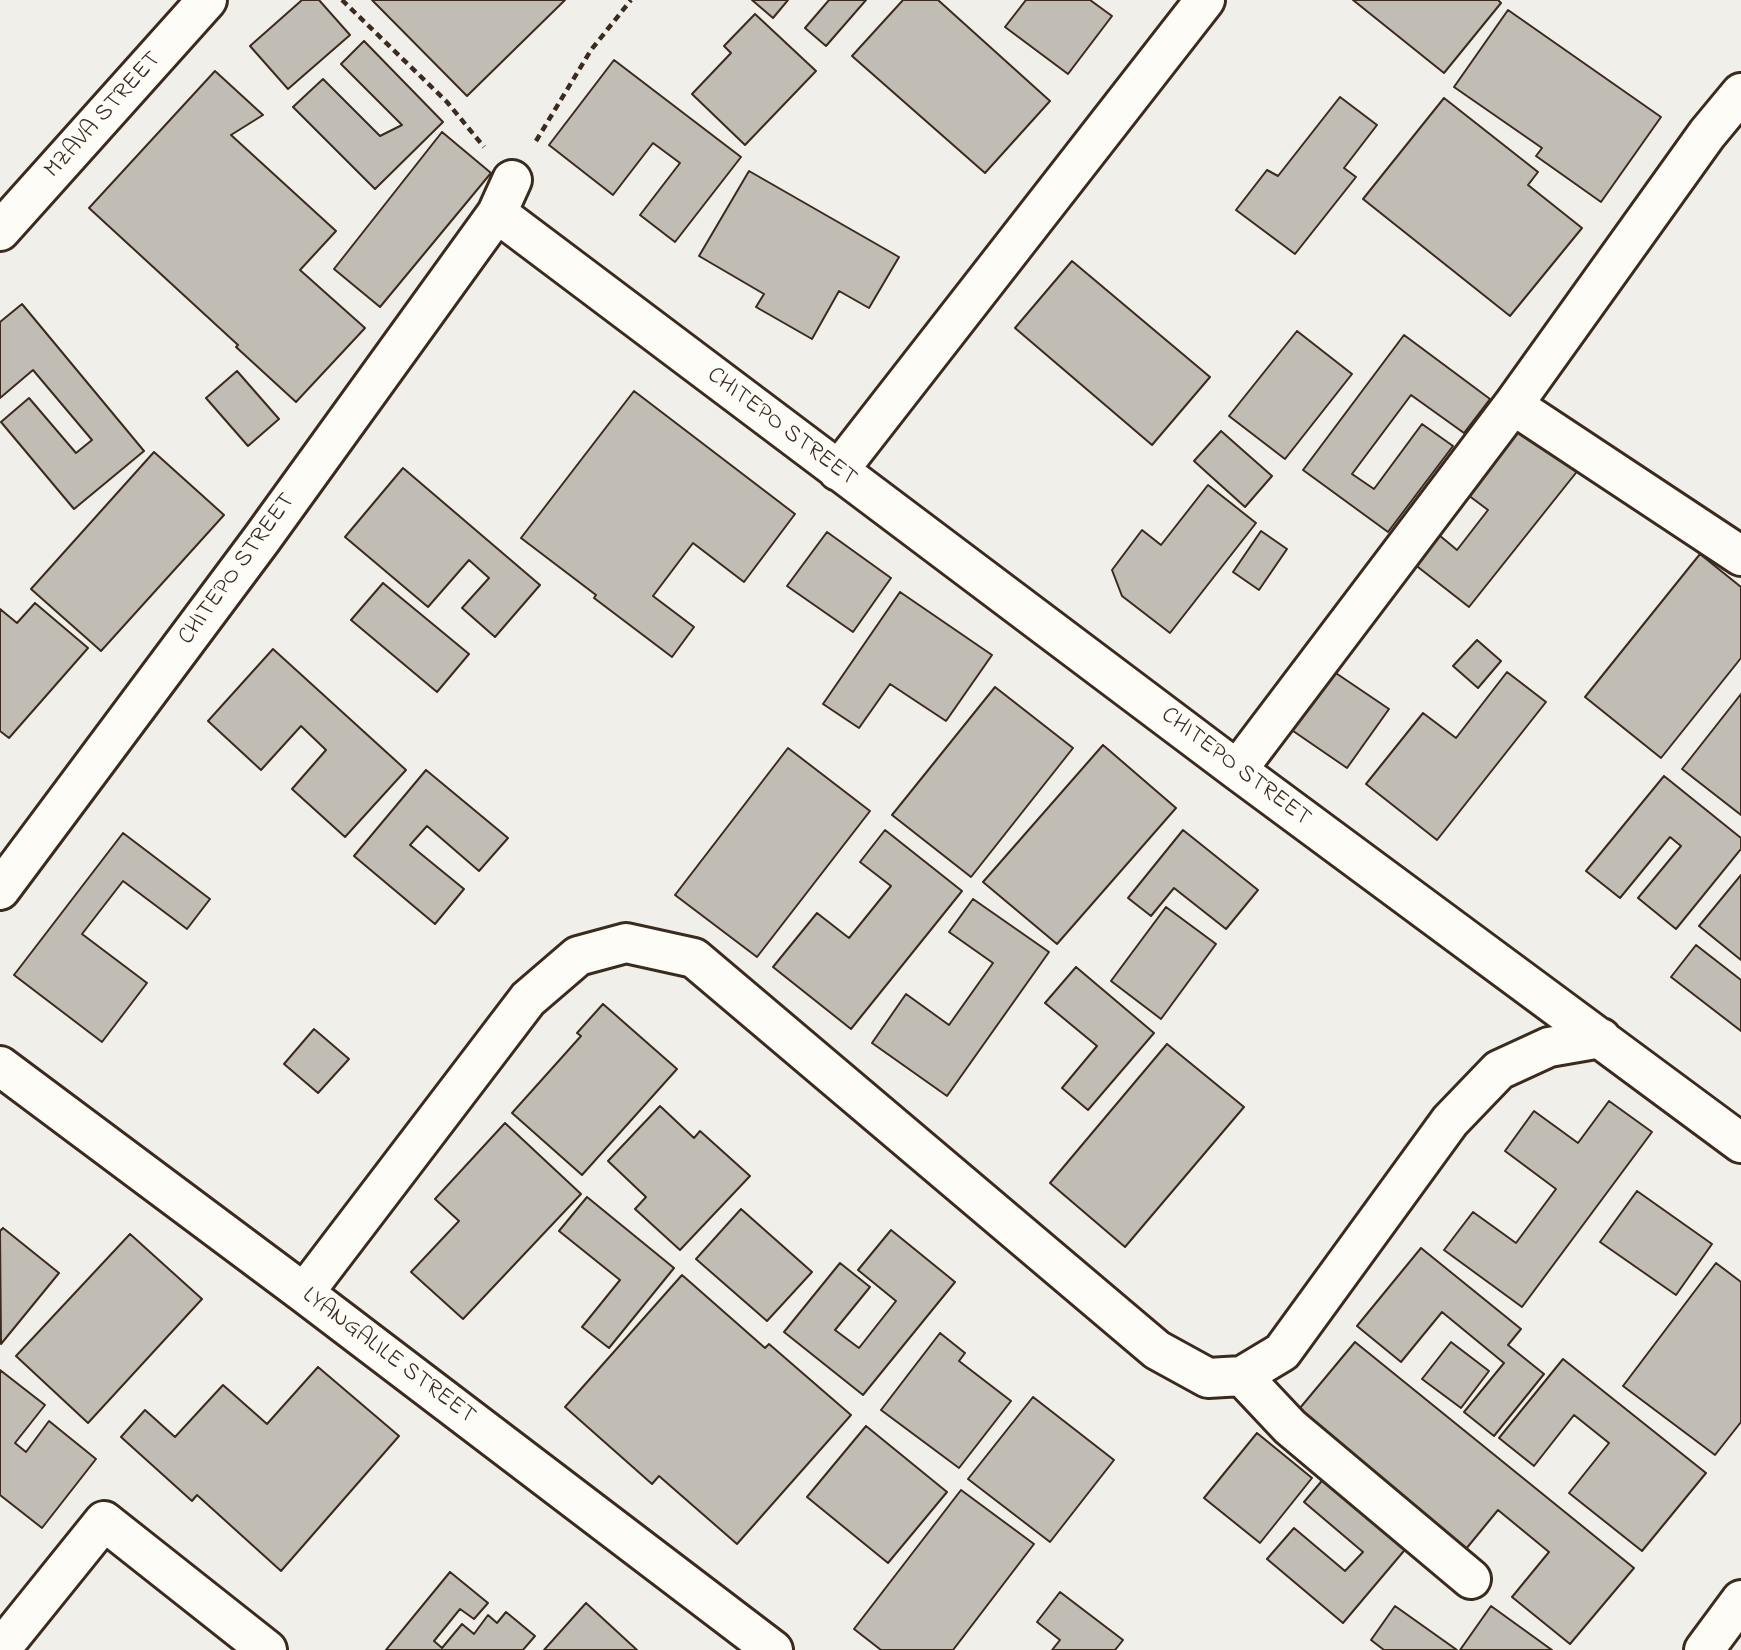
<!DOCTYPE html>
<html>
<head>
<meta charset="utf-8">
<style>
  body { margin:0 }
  canvas { display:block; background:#f1efea }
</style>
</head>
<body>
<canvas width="1741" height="1650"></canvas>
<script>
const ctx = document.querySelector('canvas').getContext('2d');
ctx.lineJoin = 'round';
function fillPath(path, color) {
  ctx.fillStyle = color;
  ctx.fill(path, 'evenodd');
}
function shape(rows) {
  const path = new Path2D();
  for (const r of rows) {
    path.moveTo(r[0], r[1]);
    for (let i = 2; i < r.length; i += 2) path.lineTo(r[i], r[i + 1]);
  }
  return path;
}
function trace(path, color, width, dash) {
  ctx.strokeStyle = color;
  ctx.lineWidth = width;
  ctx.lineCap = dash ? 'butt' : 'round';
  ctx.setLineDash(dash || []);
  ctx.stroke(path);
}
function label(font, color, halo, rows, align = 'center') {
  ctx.font = font + ' "Indie Flower",sans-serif';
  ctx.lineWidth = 5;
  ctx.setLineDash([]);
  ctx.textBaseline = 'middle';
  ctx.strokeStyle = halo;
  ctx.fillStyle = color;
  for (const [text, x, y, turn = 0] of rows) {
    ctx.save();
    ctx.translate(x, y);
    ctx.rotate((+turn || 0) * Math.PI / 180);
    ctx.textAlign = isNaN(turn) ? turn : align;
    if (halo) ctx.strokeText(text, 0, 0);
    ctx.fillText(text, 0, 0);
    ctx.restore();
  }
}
const building = shape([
  [302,0,319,0,350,35,288,89,250,46,302,0],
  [372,0,565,0,467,96,372,0],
  [752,0,788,0,773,18,752,0],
  [829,0,866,0,826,46,805,28,829,0],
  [903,0,938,0,1050,101,985,173,852,56,903,0],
  [1026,0,1090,0,1112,16,1068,74,1005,27,1026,0],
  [1353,0,1498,0,1501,3,1444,73,1353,0],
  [1508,10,1661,117,1601,202,1536,156,1542,148,1454,87,1508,10],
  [755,14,816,71,745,145,692,94,731,53,724,46,755,14],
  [364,41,443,122,375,189,293,107,323,79,380,136,402,125,341,64,364,41],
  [614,60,741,157,675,242,640,215,680,163,653,143,613,195,549,145,614,60],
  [215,71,263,115,231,135,336,231,300,270,365,328,296,402,236,347,238,345,89,208,215,71],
  [1340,97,1377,125,1344,168,1356,177,1295,254,1236,210,1267,170,1278,176,1340,97],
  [1444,98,1538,172,1528,185,1582,228,1510,316,1363,199,1444,98],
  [442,132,491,173,380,307,334,269,442,132],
  [749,171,899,257,869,308,839,291,812,339,756,307,764,294,699,256,749,171],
  [1072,261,1210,377,1152,445,1015,328,1072,261],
  [22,304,144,451,74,509,1,422,29,398,76,453,92,440,33,370,0,398,0,322,22,304],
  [1297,331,1352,374,1285,459,1229,416,1297,331],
  [1404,335,1490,399,1464,433,1411,395,1352,474,1374,489,1422,424,1453,446,1388,532,1303,470,1404,335],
  [237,371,279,419,248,446,206,398,237,371],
  [634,391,795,514,744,582,693,543,653,596,694,627,672,657,594,598,596,595,521,538,634,391],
  [1512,417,1579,469,1469,607,1409,560,1433,530,1457,550,1488,510,1456,486,1512,417],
  [1221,431,1272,476,1245,507,1194,461,1221,431],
  [154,452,224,515,101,651,31,589,154,452],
  [403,468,540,585,495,637,462,608,489,578,469,560,428,607,345,537,403,468],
  [1208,485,1256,523,1170,633,1122,596,1112,570,1142,530,1161,545,1208,485],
  [1261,531,1287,549,1259,590,1233,572,1261,531],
  [827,532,891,578,853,632,787,586,827,532],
  [1700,554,1741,587,1741,658,1661,758,1585,697,1700,554],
  [383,583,469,654,437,692,351,620,383,583],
  [900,592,992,655,946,721,890,684,859,728,823,704,900,592],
  [35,603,88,648,9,738,0,731,0,609,17,623,35,603],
  [1477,640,1501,661,1478,688,1453,666,1477,640],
  [273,649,406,770,345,837,292,789,326,750,301,726,261,770,208,721,273,649],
  [1321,663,1389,709,1347,768,1280,722,1321,663],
  [1507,672,1546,702,1437,840,1366,784,1423,713,1456,738,1507,672],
  [995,687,1073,748,971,877,892,815,995,687],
  [1741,694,1741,815,1682,769,1741,694],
  [1103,745,1176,808,1057,944,983,882,1103,745],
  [788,748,870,811,757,957,675,895,788,748],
  [426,770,508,838,479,871,427,826,410,845,464,889,435,924,354,856,426,770],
  [1664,776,1741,838,1741,849,1676,929,1638,898,1681,846,1670,837,1620,898,1586,871,1664,776],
  [885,830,962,891,851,1029,773,967,817,913,849,938,891,886,860,862,885,830],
  [1183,830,1258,890,1226,929,1174,888,1151,916,1128,898,1183,830],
  [123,833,210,899,187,929,123,881,82,934,147,983,102,1042,14,975,123,833],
  [1741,875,1741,960,1699,926,1741,875],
  [973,899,1049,952,947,1096,872,1043,906,994,949,1025,993,963,949,932,973,899],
  [1166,907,1216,944,1161,1019,1111,981,1166,907],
  [1696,945,1741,980,1741,1031,1671,977,1696,945],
  [1076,967,1154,1033,1088,1110,1062,1088,1097,1046,1045,1003,1076,967],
  [603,1004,677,1069,582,1175,512,1113,581,1036,577,1033,603,1004],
  [314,1029,349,1059,318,1093,284,1064,314,1029],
  [1167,1044,1244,1107,1125,1247,1050,1183,1167,1044],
  [1609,1101,1652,1132,1522,1307,1444,1250,1473,1212,1516,1243,1556,1189,1505,1151,1534,1111,1578,1143,1609,1101],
  [660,1106,694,1138,700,1131,750,1176,680,1250,635,1209,646,1197,608,1161,660,1106],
  [505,1123,581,1194,463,1319,411,1272,459,1221,435,1199,505,1123],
  [1637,1191,1712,1244,1676,1295,1600,1242,1637,1191],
  [587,1197,674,1268,609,1348,582,1327,620,1280,559,1231,587,1197],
  [741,1209,812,1272,767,1321,696,1259,741,1209],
  [3,1228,59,1273,1,1344,0,1231,3,1228],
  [891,1230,955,1282,863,1395,784,1332,840,1263,870,1287,835,1330,859,1348,896,1301,858,1270,891,1230],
  [130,1234,202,1299,88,1423,16,1356,130,1234],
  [1421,1248,1521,1329,1508,1345,1544,1374,1494,1436,1464,1412,1504,1363,1442,1312,1401,1362,1357,1326,1421,1248],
  [1716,1263,1741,1282,1741,1422,1715,1455,1623,1386,1716,1263],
  [682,1275,765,1348,769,1344,851,1415,737,1544,659,1476,652,1484,565,1407,682,1275],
  [940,1333,965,1353,959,1361,1011,1401,959,1468,881,1410,940,1333],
  [1355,1342,1634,1568,1570,1644,1512,1597,1549,1552,1498,1510,1461,1555,1290,1420,1355,1342],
  [1451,1342,1489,1371,1461,1408,1422,1379,1451,1342],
  [1563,1359,1706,1473,1642,1551,1569,1493,1609,1443,1574,1415,1534,1466,1499,1438,1563,1359],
  [318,1367,399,1436,281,1571,197,1495,192,1501,121,1437,145,1410,175,1437,223,1385,267,1424,318,1367],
  [0,1370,45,1405,15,1443,26,1452,49,1421,96,1459,42,1528,0,1495,0,1370],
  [1033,1397,1114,1460,1050,1542,968,1479,1033,1397],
  [866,1426,947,1492,888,1563,807,1497,866,1426],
  [1257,1433,1312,1478,1260,1543,1204,1498,1257,1433],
  [1331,1470,1414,1539,1343,1623,1267,1559,1294,1528,1345,1571,1363,1552,1304,1502,1331,1470],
  [961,1490,1034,1544,953,1650,881,1650,854,1629,961,1490],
  [450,1572,488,1603,474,1619,460,1609,434,1641,442,1648,462,1624,474,1634,488,1615,497,1623,506,1612,535,1636,523,1650,386,1650,450,1572],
  [1060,1592,1123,1640,1115,1650,1052,1650,1060,1640,1037,1622,1060,1592],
  [586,1603,637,1650,544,1650,586,1603],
  [1395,1606,1457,1650,1384,1650,1371,1640,1395,1606],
  [1491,1606,1552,1650,1460,1650,1491,1606]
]);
const path = shape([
  [342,0,447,102,484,147],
  [536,141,591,50,631,0]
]);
const minor = shape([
  [497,213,512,180],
  [0,231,207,0],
  [1513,405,1741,556],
  [838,471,1205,0],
  [1237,770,1513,405,1707,134,1741,93],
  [0,890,261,540,497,213,1237,770,1741,1143],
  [0,1066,304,1293,773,1650],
  [304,1293,528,999,578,956,626,943,694,958,1157,1350,1208,1378,1242,1376,1282,1352,1450,1121,1499,1070,1549,1047,1601,1038],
  [1242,1376,1290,1427,1471,1579],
  [0,1650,104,1521,267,1650]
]);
const tertiary = shape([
  [1704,1650,1741,1600]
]);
const streetNames = [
  ["MZAVA STREET",104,116,-48],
  ["CHITEPO STREET",781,428,37],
  ["CHITEPO STREET",238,570,-54],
  ["CHITEPO STREET",1235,768,37],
  ["LYANGALILE STREET",388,1357,37]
];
fillPath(building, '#c1bcb4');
trace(building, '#3b2a1e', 2);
trace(minor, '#3b2a1e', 44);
trace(tertiary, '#3b2a1e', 44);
trace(path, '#3b2a1e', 4.5, [7, 5]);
trace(minor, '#fdfcf7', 38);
trace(tertiary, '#fdfcf7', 38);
label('24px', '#3b2a1e', '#fdfcf7', streetNames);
</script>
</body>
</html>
